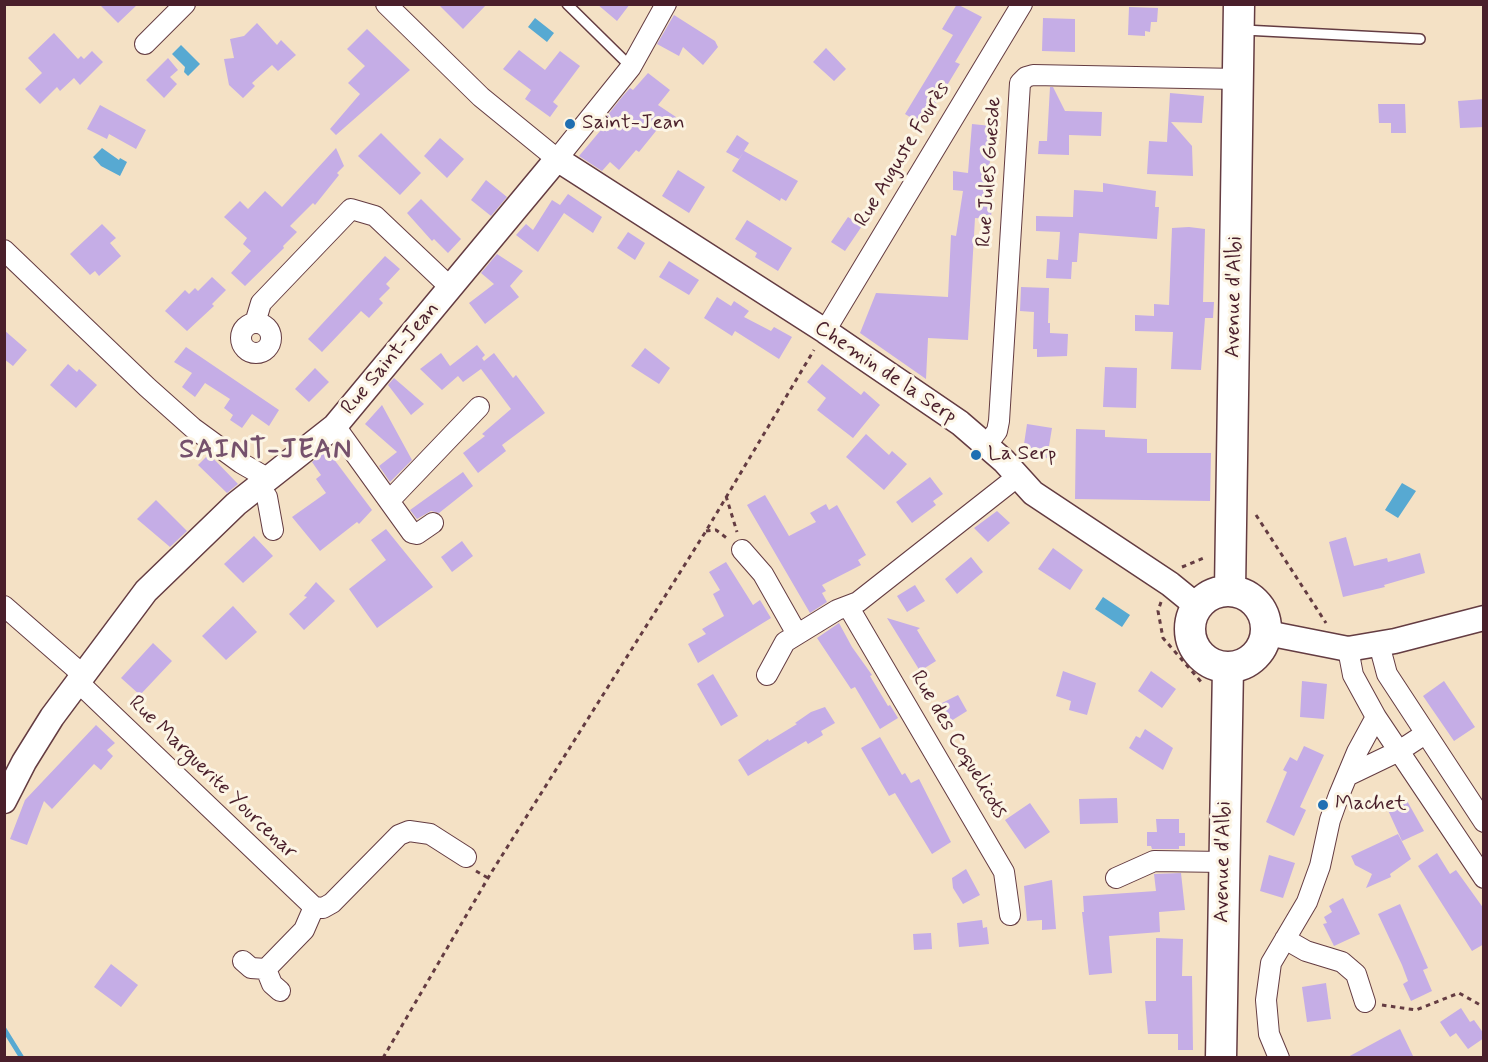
<!DOCTYPE html>
<html>
<head>
<meta charset="utf-8">
<style>
  body { margin:0 }
  #map { position:relative; width:1488px; height:1062px; overflow:hidden; background:#f4e1c5; font-family:Mynerve,sans-serif }
  canvas { display:block }
  .frame { position:absolute; inset:0; border:6px solid #4a1f2b; pointer-events:none }
</style>
</head>
<body>
<div id="map">
<canvas width="1488" height="1062"></canvas>
<div class="frame"></div>
</div>
<script>
const ctx = document.querySelector('canvas').getContext('2d');
ctx.lineJoin = 'round';
function fillPath(path, color) {
  ctx.fillStyle = color;
  ctx.fill(path, 'evenodd');
}
function shape(rows) {
  const path = new Path2D();
  for (const r of rows) {
    if (r.length === 3) {
      path.moveTo(r[0] + r[2], r[1]);
      path.arc(r[0], r[1], r[2], 0, 2 * Math.PI);
      continue;
    }
    path.moveTo(r[0], r[1]);
    for (let i = 2; i < r.length; i += 2) path.lineTo(r[i], r[i + 1]);
  }
  return path;
}
function trace(path, color, width, dash) {
  ctx.strokeStyle = color;
  ctx.lineWidth = width;
  ctx.lineCap = dash ? 'butt' : 'round';
  ctx.setLineDash(dash || []);
  ctx.stroke(path);
}
function label(font, color, halo, rows, align = 'center') {
  ctx.font = font + ' Mynerve,sans-serif';
  ctx.lineWidth = 6;
  ctx.setLineDash([]);
  ctx.textBaseline = 'middle';
  ctx.strokeStyle = halo;
  ctx.fillStyle = color;
  for (const [text, x, y, turn = 0] of rows) {
    ctx.save();
    ctx.translate(x, y);
    ctx.rotate((+turn || 0) * Math.PI / 180);
    ctx.textAlign = isNaN(turn) ? turn : align;
    if (halo) ctx.strokeText(text, 0, 0);
    ctx.fillText(text, 0, 0);
    ctx.restore();
  }
}
const water = shape([
  [535,18,554,33,547,42,528,27],
  [181,45,200,64,188,76,184,72,185,67,172,54],
  [102,148,119,160,120,158,127,162,120,176,101,166,93,157],
  [1402,483,1416,491,1398,518,1385,510],
  [1103,597,1130,615,1122,627,1095,609]
]);
const stream = shape([
  [4,1029,22,1058]
]);
const building = shape([
  [99,4,138,4,118,23],
  [438,4,487,4,463,29],
  [597,4,630,4,617,21],
  [957,4,982,17,955,62,960,64,923,125,905,114,953,35,942,29],
  [1129,7,1158,8,1157,22,1151,22,1150,32,1145,31,1145,36,1128,35],
  [674,15,715,41,718,47,703,65,683,47,679,56,657,44],
  [1043,18,1075,19,1075,52,1042,51],
  [257,23,277,45,281,40,296,55,278,71,272,65,252,83,255,86,243,98,229,85,224,59,234,58,230,39,244,36],
  [367,29,410,70,336,135,330,129,360,94,348,83,365,66,347,49],
  [54,33,78,59,81,56,84,59,92,51,103,62,80,85,74,78,60,91,57,87,40,104,25,89,42,73,28,58],
  [826,48,846,69,834,81,813,62],
  [519,50,545,70,560,51,580,66,553,102,558,106,550,117,525,99,531,90,503,69],
  [168,58,178,70,170,77,177,84,164,98,146,80],
  [648,73,670,90,658,105,676,117,665,130,660,126,639,152,636,150,619,170,610,162,602,171,579,156,606,124,603,121,622,97,630,88,633,90],
  [1050,87,1053,87,1065,111,1102,112,1101,136,1069,135,1069,155,1038,154,1039,141,1047,141],
  [1170,93,1204,96,1202,123,1171,122,1192,146,1193,176,1147,174,1149,141,1167,142],
  [1484,99,1484,127,1460,128,1458,101],
  [1378,104,1405,104,1406,133,1391,133,1391,123,1379,123],
  [100,105,146,130,136,149,109,134,107,139,87,129],
  [972,124,991,126,991,142,995,142,994,157,990,157,989,189,993,189,991,219,975,218,968,340,928,338,926,379,860,333,876,293,948,297,951,235,956,236,963,191,953,190,953,171,968,173],
  [381,133,421,173,400,195,358,156],
  [737,135,749,143,744,151,798,181,786,201,781,198,780,201,732,171,743,153,739,159,726,152],
  [440,138,464,159,447,178,424,156],
  [336,148,344,166,337,173,339,175,315,205,313,203,290,226,297,232,283,246,284,248,245,286,231,273,251,251,243,244,247,238,224,217,240,201,248,209,265,191,282,207],
  [678,170,705,187,689,213,662,196],
  [486,180,507,197,491,216,471,200],
  [1103,183,1156,191,1155,207,1159,207,1157,239,1079,233,1077,262,1072,262,1071,279,1046,278,1047,259,1058,260,1060,232,1036,231,1036,216,1073,217,1074,190,1103,192],
  [568,194,602,217,593,233,564,213,538,252,516,235,526,224,533,230,552,200,560,205],
  [421,199,461,239,448,253,434,239,432,241,407,213],
  [848,217,862,226,845,251,831,242],
  [747,220,792,248,778,271,755,257,757,253,735,239],
  [102,224,116,238,110,243,121,256,99,276,95,271,90,275,70,254],
  [1189,227,1205,229,1203,302,1214,302,1213,318,1205,318,1201,370,1171,369,1173,332,1135,331,1135,315,1154,316,1154,304,1169,305,1172,228],
  [628,232,645,243,635,260,617,248],
  [497,254,523,271,510,286,519,297,485,324,469,303,494,284,481,273],
  [385,256,400,269,386,284,390,288,379,299,383,303,369,318,361,311,322,352,308,339],
  [669,261,699,280,689,295,659,277],
  [212,277,226,290,212,304,214,306,187,331,165,311,185,290,189,294,195,288,198,291],
  [1021,287,1049,288,1048,323,1050,323,1050,333,1068,334,1067,356,1037,357,1037,349,1033,349,1034,312,1020,311],
  [717,297,731,306,734,301,749,311,744,317,771,331,774,327,792,337,779,359,735,331,732,336,704,318],
  [4,330,27,350,13,366,4,359],
  [477,345,485,355,482,358,484,361,494,353,513,378,516,375,545,413,502,445,506,451,478,473,463,453,485,436,482,434,511,409,481,369,463,382,458,376,442,390,420,369,441,353,450,366],
  [186,347,279,410,269,426,252,414,242,428,230,420,233,415,224,408,230,399,205,383,195,397,182,387,192,373,174,362],
  [645,348,670,368,659,384,631,366],
  [68,364,77,372,79,369,97,385,76,408,50,385],
  [822,364,861,395,864,391,880,405,853,438,817,410,826,398,807,382],
  [1105,367,1137,368,1136,408,1103,407],
  [315,368,329,382,309,402,295,389],
  [394,378,424,404,411,415,388,385],
  [382,405,412,460,390,482,379,466,397,452,365,424],
  [1027,424,1052,428,1047,458,1023,451],
  [1076,429,1105,430,1105,437,1147,439,1147,453,1211,453,1210,501,1075,499],
  [866,434,889,455,892,451,907,464,884,490,846,457],
  [327,450,372,510,359,524,357,522,320,551,292,517,326,493,316,479,321,475,312,462],
  [209,454,238,484,227,493,198,465],
  [463,472,473,486,439,513,431,511,417,519,410,510],
  [930,477,943,494,933,501,936,505,912,523,896,502],
  [765,495,789,536,816,522,810,513,826,504,829,510,837,505,866,555,858,560,861,565,822,585,826,591,822,593,827,602,810,613,747,505],
  [156,500,187,531,170,547,137,519],
  [997,511,1010,523,988,542,974,528],
  [386,529,433,587,377,628,349,589,386,560,371,540],
  [254,536,273,556,243,583,224,564],
  [1346,537,1354,566,1387,558,1388,562,1420,553,1425,573,1384,585,1385,587,1343,597,1329,542],
  [462,541,473,556,452,572,441,557],
  [1053,548,1083,570,1070,590,1038,569],
  [971,557,983,572,957,594,945,579],
  [726,562,753,605,760,600,771,618,698,663,688,644,706,634,702,629,724,616,713,594,720,590,709,572],
  [316,582,335,601,304,630,289,614,307,597,304,596],
  [915,585,925,601,907,612,897,596],
  [233,606,257,632,226,660,202,636],
  [887,618,920,628,917,630,936,661,920,671],
  [839,623,852,647,872,675,870,676,888,706,890,705,898,718,880,729,855,687,851,689,817,638],
  [153,643,172,661,140,695,121,678],
  [1063,671,1096,683,1087,715,1069,710,1071,701,1056,696],
  [1151,671,1176,689,1162,708,1138,691],
  [713,674,738,716,721,726,697,684],
  [1302,681,1327,684,1324,719,1300,717],
  [1444,681,1475,727,1454,741,1423,696],
  [958,695,967,711,951,721,940,704],
  [825,707,835,723,821,731,823,735,808,744,806,741,748,776,738,760,768,739,769,741,797,724,795,723,811,712],
  [96,725,115,743,107,750,113,756,101,770,94,764,52,809,44,801,27,845,10,839,25,800],
  [1145,729,1173,748,1163,770,1129,748,1136,736,1140,738],
  [880,737,902,775,905,773,911,783,919,779,951,842,932,854,895,793,889,796,861,748],
  [1304,746,1324,755,1300,807,1306,810,1294,836,1266,822,1287,772,1283,770,1290,757,1297,761],
  [1117,798,1118,823,1080,824,1079,799],
  [1406,799,1424,831,1402,841,1387,808],
  [1030,803,1050,832,1025,849,1005,820],
  [1156,819,1179,819,1179,833,1185,833,1185,846,1179,846,1179,849,1152,849,1151,846,1147,846,1147,832,1157,832],
  [1398,834,1411,859,1390,874,1391,877,1366,888,1372,874,1355,865,1351,856],
  [1437,853,1450,874,1456,870,1484,909,1484,944,1472,951,1418,866],
  [1269,855,1295,863,1283,898,1260,891],
  [966,869,980,895,963,904,953,888,952,878],
  [1181,873,1185,910,1159,912,1160,932,1109,936,1112,973,1089,975,1082,912,1084,912,1083,896,1156,891,1154,874],
  [1052,880,1056,929,1042,930,1042,920,1027,921,1024,886],
  [1343,898,1360,934,1334,946,1323,924,1327,923,1324,917,1332,912,1329,906],
  [1400,904,1428,968,1423,970,1432,991,1411,1001,1403,984,1408,981,1402,965,1378,914],
  [982,920,983,928,987,927,989,944,959,947,957,923],
  [931,933,932,949,914,950,913,934],
  [1156,938,1183,939,1182,976,1192,976,1193,1050,1178,1050,1178,1034,1148,1034,1145,1001,1156,1001],
  [111,964,138,985,121,1007,94,987],
  [1326,983,1331,1019,1307,1022,1302,987],
  [1461,1008,1470,1022,1474,1020,1484,1034,1484,1038,1468,1049,1456,1033,1450,1037,1440,1022],
  [1400,1029,1414,1058,1346,1058,1385,1037]
]);
const path = shape([
  [726,496,737,532],
  [1256,515,1326,623],
  [706,531,716,530,728,539],
  [1182,567,1206,557],
  [1161,602,1158,611,1163,638,1203,684],
  [476,871,488,878],
  [1382,1005,1416,1010,1459,993,1484,1007],
  [383,1058,491,873,706,531,814,350]
]);
const service = shape([
  [567,4,631,67],
  [1244,30,1420,39]
]);
const minor = shape([
  [386,4,481,97,557,159,631,67,666,4],
  [145,44,185,4],
  [4,250,147,387,193,428,241,463,267,478],
  [255,323,261,303,351,209,375,216,451,288],
  [256,338,15],
  [825,331,1022,4],
  [335,426,412,533,417,534,433,523],
  [986,446,997,431,999,421,1020,83,1026,77,1033,75,1238,79],
  [258,485,267,497,273,530],
  [389,501,479,407],
  [742,550,763,574,797,634],
  [4,606,82,674],
  [848,606,1004,872,1010,915],
  [1379,644,1387,674,1484,822],
  [1348,649,1353,675,1376,717,1484,878],
  [767,675,785,642,837,610,858,602,1017,477],
  [77,681,314,907,323,908,332,903,399,835,409,831,430,834,466,857],
  [1349,775,1399,751,1425,734],
  [1116,878,1154,861,1224,862],
  [1285,939,1306,951,1342,962,1356,974,1365,1002],
  [243,961,251,968,266,969,272,984,280,991],
  [266,969,304,930,314,907],
  [1279,1058,1269,1034,1266,1000,1271,963,1307,902,1320,866,1330,820,1339,795,1357,752,1376,717]
]);
const tertiary = shape([
  [1267,633,1348,649,1395,641,1484,618],
  [4,801,24,762,52,717,146,591,236,504,335,426,557,159,825,331,960,423,1004,461,1033,493,1170,584,1197,606]
]);
const primary = shape([
  [1230,590,1239,4],
  [1228,629,38],
  [1221,1058,1228,667]
]);
const markers = [
  [570,124,6,"#1f6fb2"],
  [976,455,6,"#1f6fb2"],
  [1323,805,6,"#1f6fb2"]
];
const poiNames = [
  ["Saint-Jean",582,124],
  ["La Serp",988,455],
  ["Machet",1335,805]
];
const streetNames = [
  ["Rue Auguste Fourès",903,155,-59],
  ["Rue Jules Guesde",990,172,-86],
  ["Avenue d'Albi",1235,297,-89],
  ["Rue Saint-Jean",391,359,-50],
  ["Chemin de la Serp",885,373,34],
  ["Rue des Coquelicots",958,745,59],
  ["Rue Marguerite Yourcenar",212,778,44],
  ["Avenue d'Albi",1224,862,-89]
];
const districtNames = [
  ["SAINT-JEAN",266,451]
];
fillPath(water, '#57a9d2');
trace(stream, '#57a9d2', 5);
fillPath(building, '#c5ade6');
trace(service, '#643c42', 12);
trace(minor, '#643c42', 22);
trace(tertiary, '#643c42', 27);
trace(primary, '#643c42', 33);
trace(path, '#643c42', 3, [4.5, 4.5]);
trace(service, '#fff', 9);
trace(minor, '#fff', 20);
trace(tertiary, '#fff', 24);
trace(primary, '#fff', 30);
for (const [x, y, r, color] of markers) {
  const dot = new Path2D();
  dot.arc(x, y, r, 0, 2 * Math.PI);
  ctx.fillStyle = color;
  ctx.fill(dot);
  trace(dot, '#fcf5e5', 2);
}
label('21px', '#4a1f2b', '#fcf5e5', poiNames, 'left');
label('21px', '#4a1f2b', '#fcf5e5', streetNames);
ctx.letterSpacing = '1.5px';
label('bold 27px', '#75516c', '#fcf5e5', districtNames);
ctx.letterSpacing = '0px';
</script>
</body>
</html>
